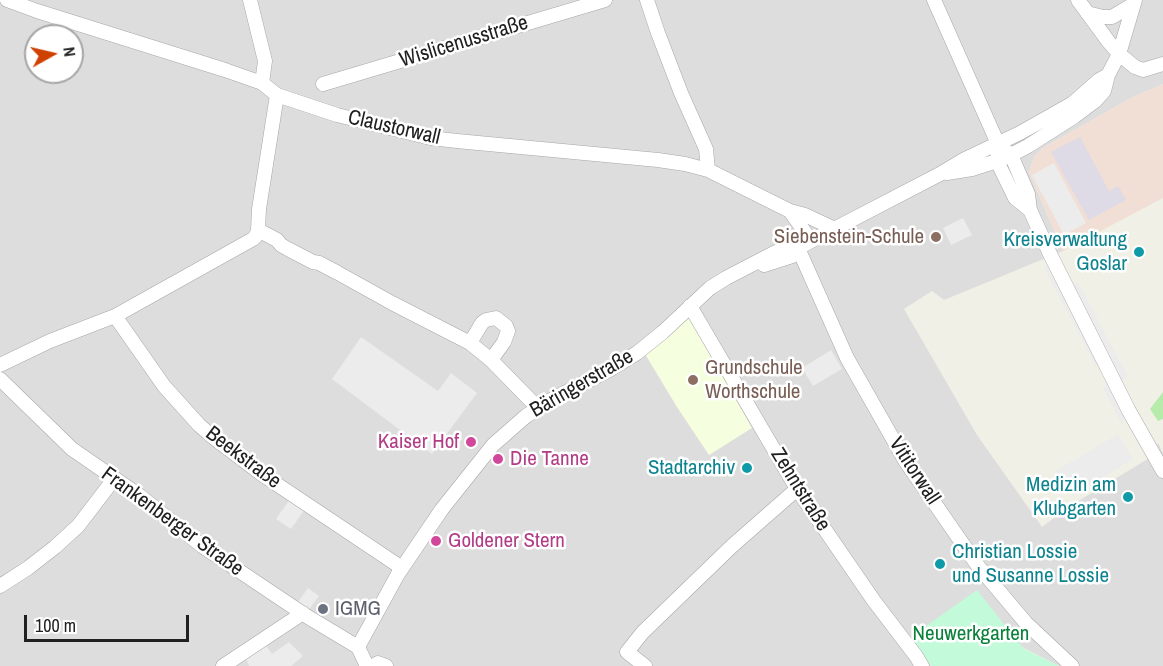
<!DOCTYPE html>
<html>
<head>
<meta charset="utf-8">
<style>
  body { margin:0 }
  #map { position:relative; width:1163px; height:666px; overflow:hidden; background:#f0f0e6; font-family:"Archivo Narrow",sans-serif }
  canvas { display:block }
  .north { position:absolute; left:24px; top:24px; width:60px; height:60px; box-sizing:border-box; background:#fff; border:2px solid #a6a6a6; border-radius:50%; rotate:82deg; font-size:16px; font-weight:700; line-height:24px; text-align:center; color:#202020 }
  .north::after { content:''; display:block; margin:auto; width:21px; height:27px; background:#cf4100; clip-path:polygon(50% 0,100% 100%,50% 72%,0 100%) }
  .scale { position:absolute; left:24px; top:615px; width:165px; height:27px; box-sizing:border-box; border:3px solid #202020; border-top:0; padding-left:8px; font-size:18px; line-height:21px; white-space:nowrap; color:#202020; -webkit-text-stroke:4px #fff; paint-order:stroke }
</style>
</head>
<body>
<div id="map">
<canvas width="1163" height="666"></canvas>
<div class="north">N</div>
<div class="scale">100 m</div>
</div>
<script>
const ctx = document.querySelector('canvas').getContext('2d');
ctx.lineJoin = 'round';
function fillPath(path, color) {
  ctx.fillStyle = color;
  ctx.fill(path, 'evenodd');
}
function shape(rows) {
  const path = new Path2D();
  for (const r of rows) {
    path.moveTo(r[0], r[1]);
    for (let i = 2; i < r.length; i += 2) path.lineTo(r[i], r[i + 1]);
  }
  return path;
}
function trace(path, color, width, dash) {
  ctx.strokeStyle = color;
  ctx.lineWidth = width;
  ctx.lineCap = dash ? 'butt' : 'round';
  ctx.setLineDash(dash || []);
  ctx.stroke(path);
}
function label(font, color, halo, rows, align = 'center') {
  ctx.font = font + ' "Archivo Narrow",sans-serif';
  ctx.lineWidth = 5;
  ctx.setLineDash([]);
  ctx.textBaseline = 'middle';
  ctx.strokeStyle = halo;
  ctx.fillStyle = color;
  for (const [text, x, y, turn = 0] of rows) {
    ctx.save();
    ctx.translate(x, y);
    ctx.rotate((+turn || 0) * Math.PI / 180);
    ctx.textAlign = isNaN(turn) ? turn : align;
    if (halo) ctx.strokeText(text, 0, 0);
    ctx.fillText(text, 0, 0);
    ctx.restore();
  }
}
const residential = shape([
  [0,0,1163,0,1163,84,1131,98,1043,148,1034,157,1029,172,1063,251,944,300,932,291,904,309,977,435,1042,527,1067,508,1151,457,1158,443,1163,453,1163,666,1059,666,1024,648,1020,645,910,639,927,660,931,666,0,666],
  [36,36,72,36,72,72,36,72]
]);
const commercial = shape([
  [1163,84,1163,198,1063,251,1029,171,1034,157,1043,148,1131,98]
]);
const education = shape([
  [689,318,752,428,709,455,677,407,645,354]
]);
const grass = shape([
  [1163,392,1163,419,1158,421,1150,409]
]);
const park = shape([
  [977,590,1023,648,1059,666,931,666,927,660,909,638]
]);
const parking = shape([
  [1054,163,1086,223,1064,235,1032,175],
  [963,218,972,235,951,245,943,228],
  [1047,266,1099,365,1096,367,1044,268],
  [1078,282,1128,377,1121,381,1070,286],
  [361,337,438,391,451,373,477,393,432,454,332,379],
  [831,350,842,369,813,386,802,368],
  [1107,380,1125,414,1122,425,1104,390],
  [1118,434,1133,459,1073,496,1056,471],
  [290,499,305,509,291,529,276,519],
  [308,588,319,596,308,611,298,602],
  [289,642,303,656,291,666,249,666,246,659,264,643,272,654]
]);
const plaza = shape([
  [1080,137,1109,191,1118,186,1126,200,1089,220,1051,152]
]);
const minor = shape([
  [7,0,37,11,225,70,262,83,277,95,337,115,431,138,457,141,658,160,685,164,708,170,790,211,805,215,835,229],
  [250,0,265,61,262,83],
  [647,0,658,33,681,93,706,149,708,170],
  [934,0,998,144,1011,155,1018,171,1028,194,1030,210,1050,254,1129,411,1163,471],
  [1078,0,1108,41,1119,54,1135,67,1143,70,1163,64],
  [1087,13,1103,17,1112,17,1132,5],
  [323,84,605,0],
  [998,154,997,161,1015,198,1030,210],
  [947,173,972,169,997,161,1011,155,1028,146,1075,116,1095,101,1104,91,1108,75,1119,54,1135,0],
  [790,211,811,241],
  [258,230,277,240,281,245,288,249,313,262,319,263,338,273,392,303,470,343],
  [798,248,847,358,906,462,978,566,1026,623,1072,666],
  [764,265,792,256,798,248],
  [690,306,797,489,874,601,916,656,922,666],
  [115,316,164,386,199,425,214,438,263,475,402,568],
  [491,360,504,342,508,331,506,326,496,318,486,320,482,323,470,343,491,360,538,408],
  [0,365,50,341,115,316,253,239,256,236,258,230,259,209,277,95],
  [0,379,72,449,140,496,202,546,308,617,358,647],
  [0,586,28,568,55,547,78,526,114,479],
  [358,647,398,574,442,509,493,445,526,416,551,400,609,370,637,353,663,332,710,288,726,278,776,252,789,247,798,248,811,241,940,174,965,159,1020,133,1073,103,1099,80,1108,75],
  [358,647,367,666],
  [223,666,303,613],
  [373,666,378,663,386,666],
  [645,666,627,652,643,632,732,546,797,489]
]);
const markers = [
  [936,237,6,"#8d6e63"],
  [1139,252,6,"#0f9aa8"],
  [693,380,6,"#8d6e63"],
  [471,442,6,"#d1479c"],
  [498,459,6,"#d1479c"],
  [747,468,6,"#0f9aa8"],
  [1128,497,6,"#0f9aa8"],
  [436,541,6,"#d1479c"],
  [940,564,6,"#0f9aa8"],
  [323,609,6,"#6b7280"]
];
const streetNames = [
  ["Wislicenusstraße",464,42,-17],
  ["Claustorwall",394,128,13],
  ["Bäringerstraße",582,384,-30],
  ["Beekstraße",243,458,37],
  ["Vititorwall",914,471,57],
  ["Zehntstraße",800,490,58],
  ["Frankenberger Straße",172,522,36]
];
const educationNames = [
  ["Siebenstein-Schule",924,237],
  ["Grundschule",705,368,"left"],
  ["Worthschule",705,392,"left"]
];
const cultureNames = [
  ["Kreisverwaltung",1127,240],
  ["Goslar",1127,264],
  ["Stadtarchiv",735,468],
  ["Medizin am",1116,485],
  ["Klubgarten",1116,509],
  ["Christian Lossie",952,552,"left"],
  ["und Susanne Lossie",952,576,"left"]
];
const hotelNames = [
  ["Kaiser Hof",459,442,"right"],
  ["Die Tanne",510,459],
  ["Goldener Stern",448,541]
];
const worshipNames = [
  ["IGMG",335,609]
];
const parkNames = [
  ["Neuwerkgarten",971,634]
];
fillPath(residential, '#dedddd');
fillPath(commercial, '#f1dfd5');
fillPath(education, '#f5ffe0');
fillPath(grass, '#b7ebab');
fillPath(park, '#c3fad9');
fillPath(parking, '#ececec');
fillPath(plaza, '#dedae6');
trace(minor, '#a7a7a7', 15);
trace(minor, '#fff', 14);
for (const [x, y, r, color] of markers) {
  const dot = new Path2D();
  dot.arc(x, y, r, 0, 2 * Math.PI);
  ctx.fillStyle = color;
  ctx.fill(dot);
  trace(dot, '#fff', 2);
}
label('21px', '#202020', '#fff', streetNames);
label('21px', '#785e54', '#fff', educationNames, 'right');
label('21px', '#0d838f', '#fff', cultureNames, 'right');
label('21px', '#b23c85', '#fff', hotelNames, 'left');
label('21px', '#5b616d', '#fff', worshipNames, 'left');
label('21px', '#0a8139', '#fff', parkNames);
</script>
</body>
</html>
